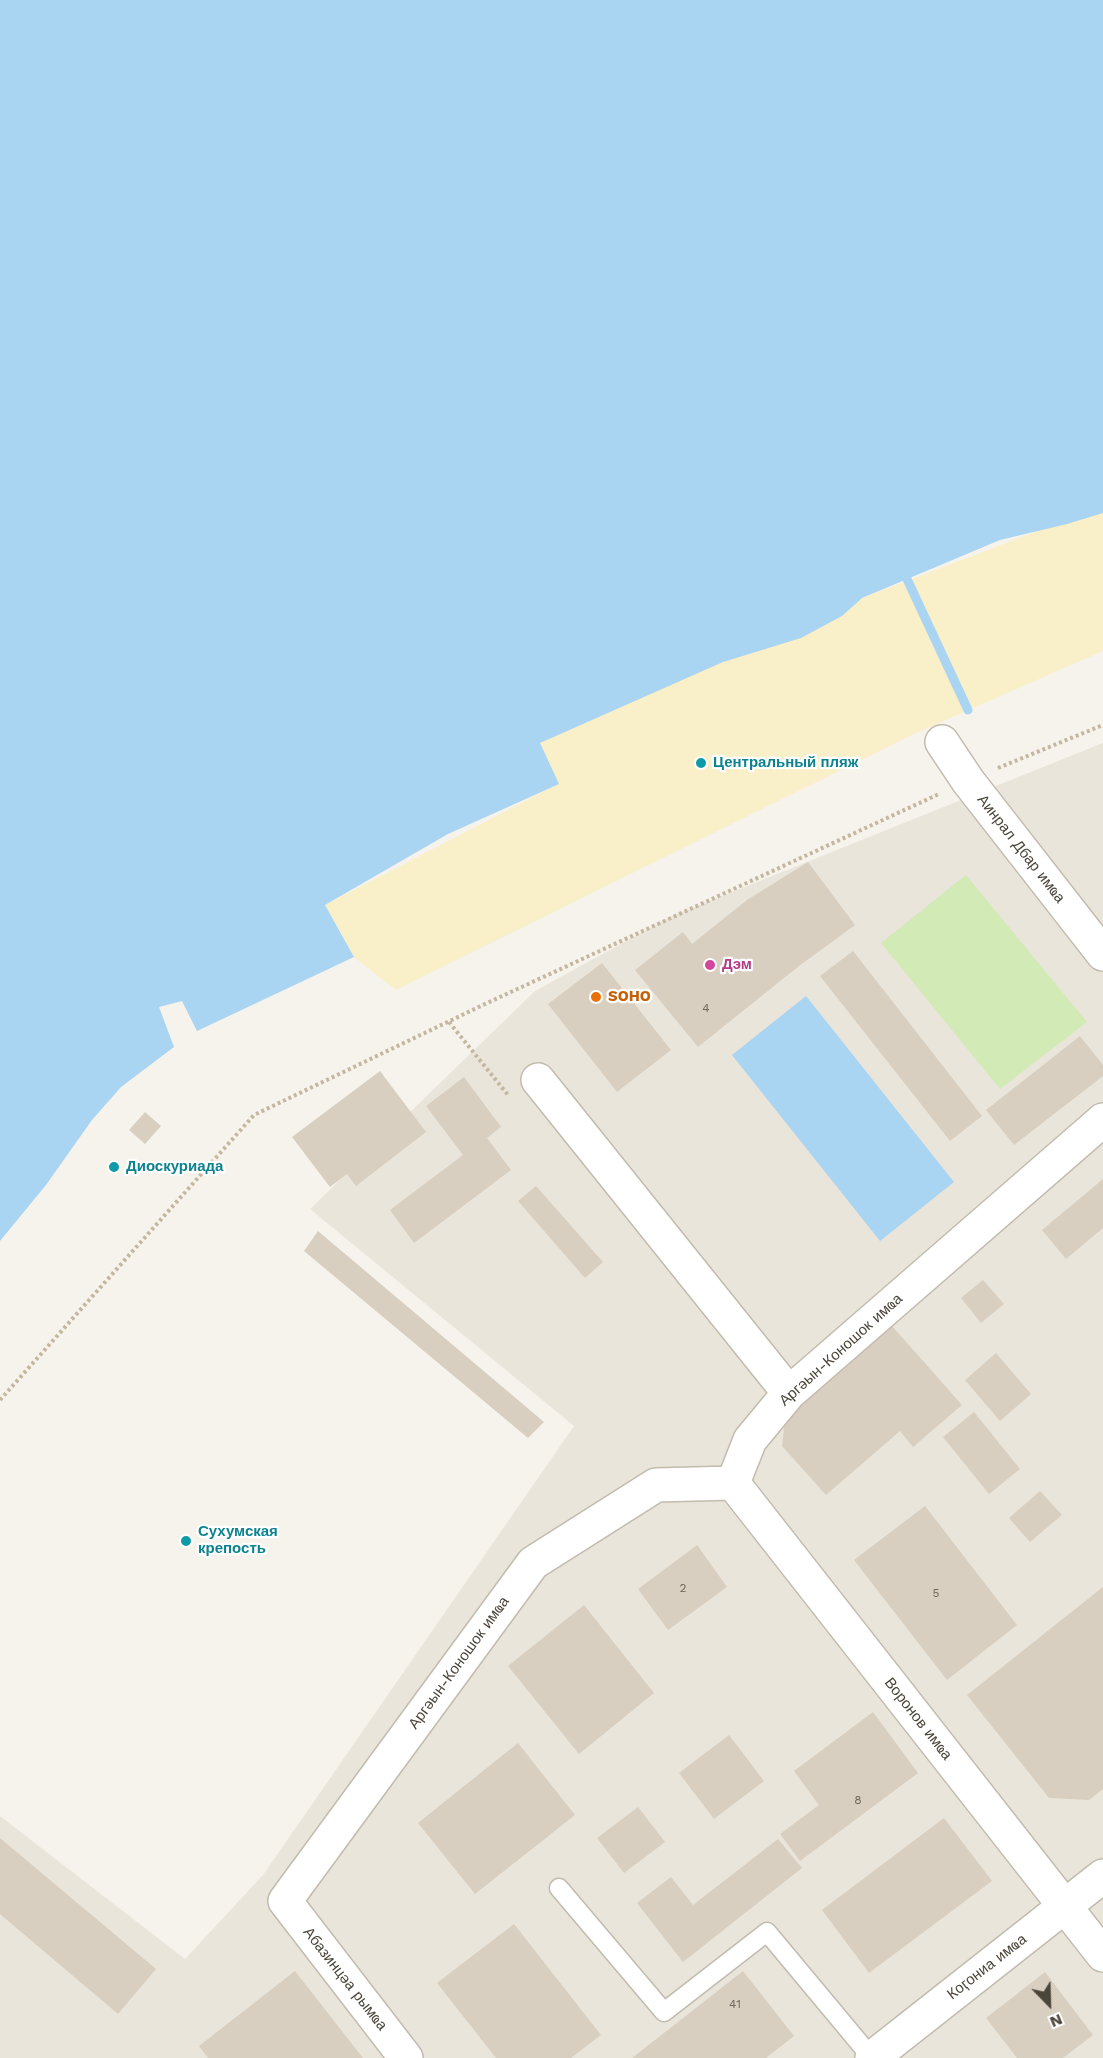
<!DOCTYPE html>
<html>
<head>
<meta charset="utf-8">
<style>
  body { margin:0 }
  #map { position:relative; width:1103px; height:2058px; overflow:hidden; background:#f6f3ec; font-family:"Work Sans",sans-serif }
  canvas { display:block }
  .north { position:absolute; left:1019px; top:1974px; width:60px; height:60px; -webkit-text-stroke:4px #fff; paint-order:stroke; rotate:157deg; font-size:16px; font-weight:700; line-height:24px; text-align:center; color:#4b4439 }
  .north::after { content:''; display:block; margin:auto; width:21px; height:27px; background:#4b4439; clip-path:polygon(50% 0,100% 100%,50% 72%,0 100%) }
</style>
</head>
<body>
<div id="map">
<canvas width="1103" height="2058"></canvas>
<div class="north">N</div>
</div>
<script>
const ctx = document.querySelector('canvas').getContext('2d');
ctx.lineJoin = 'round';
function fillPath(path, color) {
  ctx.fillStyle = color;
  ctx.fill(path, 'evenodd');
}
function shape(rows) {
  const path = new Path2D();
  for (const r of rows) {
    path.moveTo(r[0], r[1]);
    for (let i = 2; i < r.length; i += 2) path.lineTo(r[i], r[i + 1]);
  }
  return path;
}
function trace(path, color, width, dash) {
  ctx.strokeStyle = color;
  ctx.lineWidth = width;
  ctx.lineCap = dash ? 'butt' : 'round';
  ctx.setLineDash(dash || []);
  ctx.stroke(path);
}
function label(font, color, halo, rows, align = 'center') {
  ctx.font = font + ' "Work Sans",sans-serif';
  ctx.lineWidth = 4.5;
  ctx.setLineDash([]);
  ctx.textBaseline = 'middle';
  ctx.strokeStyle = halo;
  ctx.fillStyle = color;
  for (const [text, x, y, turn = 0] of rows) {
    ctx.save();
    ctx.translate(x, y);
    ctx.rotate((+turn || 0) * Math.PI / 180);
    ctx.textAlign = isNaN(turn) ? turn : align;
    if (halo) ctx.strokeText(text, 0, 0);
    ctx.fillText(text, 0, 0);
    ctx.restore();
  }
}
const residential = shape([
  [1103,743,1103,2058,0,2058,0,1816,185,1959,263,1875,574,1426,310,1209,535,991,670,917]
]);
const green = shape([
  [966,875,1087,1022,1000,1089,881,943]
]);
const sand = shape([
  [1103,506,1103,651,916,733,396,990,354,957,325,905,558,784,539,743,862,598]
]);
const water = shape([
  [0,0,1103,0,1103,513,1067,524,1000,540,862,598,842,616,801,638,723,662,540,743,559,784,448,834,325,905,354,957,197,1031,182,1001,159,1007,174,1047,121,1087,92,1120,46,1185,0,1241],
  [806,996,954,1182,880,1241,732,1055]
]);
const stream = shape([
  [907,579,968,710]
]);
const building = shape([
  [808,862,855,925,799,966,698,1047,635,970,683,932,692,944,747,900],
  [853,951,982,1116,950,1141,820,976],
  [602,963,671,1050,617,1092,548,1004],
  [1080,1036,1103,1065,1103,1076,1014,1145,986,1110],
  [380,1071,426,1132,356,1186,347,1174,330,1187,292,1137],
  [464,1077,501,1127,487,1138,511,1170,414,1243,390,1210,463,1155,426,1106],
  [145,1112,161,1126,145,1144,129,1130],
  [1103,1179,1103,1228,1066,1259,1042,1230],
  [536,1186,603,1262,585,1278,518,1201],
  [318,1231,544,1422,528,1438,304,1251],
  [983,1280,1004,1304,981,1323,961,1298],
  [892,1326,962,1405,913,1447,900,1431,826,1495,782,1446,785,1419],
  [996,1353,1031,1394,1000,1421,965,1380],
  [974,1412,1020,1469,989,1494,943,1437],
  [1040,1491,1062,1515,1030,1542,1009,1518],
  [925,1506,1017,1625,947,1680,854,1560],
  [697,1545,727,1587,668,1630,638,1589],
  [1103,1587,1103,1789,1089,1800,1049,1798,967,1695],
  [584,1605,654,1693,579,1754,508,1666],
  [873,1712,918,1773,800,1861,780,1834,819,1805,794,1771],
  [729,1735,764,1781,714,1819,679,1773],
  [518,1743,575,1815,475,1894,418,1823],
  [638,1807,665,1842,624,1873,597,1838],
  [944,1818,992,1881,869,1973,822,1910],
  [0,1838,156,1969,118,2014,0,1914],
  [778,1839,802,1868,683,1962,637,1903,671,1877,693,1905],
  [514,1924,601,2035,571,2058,496,2058,437,1983],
  [295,1971,363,2058,208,2058,199,2046],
  [743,1971,794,2036,766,2058,632,2058],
  [1045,1972,1093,2035,1063,2058,1017,2058,986,2018]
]);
const path = shape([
  [998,768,1103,725],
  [449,1022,508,1095],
  [0,1400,254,1115,485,1004,939,794]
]);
const service = shape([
  [559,1888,664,2012,767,1932,872,2058]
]);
const minor = shape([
  [942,742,968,781,1103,954],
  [538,1080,789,1393],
  [733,1483,1103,1955],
  [406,2058,285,1901,533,1563,656,1485,733,1483,750,1440,789,1393,1103,1120],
  [872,2058,1103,1876]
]);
const markers = [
  [701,763,6,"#0f9aa8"],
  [710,965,6,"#d1479c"],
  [596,997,6,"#e8710a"],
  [114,1167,6,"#0f9aa8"],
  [186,1541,6,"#0f9aa8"]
];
const numberNames = [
  ["4",706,1008],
  ["2",683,1588],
  ["5",936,1593],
  ["8",858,1800],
  ["41",735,2004]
];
const cultureNames = [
  ["Центральный пляж",713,763],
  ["Диоскуриада",126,1167],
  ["Сухумская",198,1532],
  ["крепость",198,1549]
];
const streetNames = [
  ["Аинрал Дбар имҩа",1021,849,52],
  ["Аргәын-Коношок имҩа",841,1350,-42],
  ["Аргәын-Коношок имҩа",459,1663,-54],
  ["Воронов имҩа",918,1719,52],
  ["Коӷониа имҩа",987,1967,-38],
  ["Абазинцәа рымҩа",345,1979,52]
];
const hotelNames = [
  ["Дэм",722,965]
];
const foodNames = [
  ["SOHO",608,997]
];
fillPath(residential, '#eae5da');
fillPath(green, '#d2eab5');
fillPath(sand, '#f9efc9');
fillPath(water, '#a9d4f2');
trace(stream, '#a9d4f2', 9);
fillPath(building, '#d8cfc1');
trace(service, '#c2bbae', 21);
trace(minor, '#c2bbae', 36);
trace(path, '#c4b79f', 4, [3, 3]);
trace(service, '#fff', 18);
trace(minor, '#fff', 33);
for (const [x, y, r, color] of markers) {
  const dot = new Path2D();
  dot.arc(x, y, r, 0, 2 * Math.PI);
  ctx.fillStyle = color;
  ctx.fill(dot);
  trace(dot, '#fff', 2);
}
label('12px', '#6e675b', null, numberNames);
label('bold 15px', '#0d838f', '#fff', cultureNames, 'left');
label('15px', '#4b4439', '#fff', streetNames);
label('bold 15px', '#b23c85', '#fff', hotelNames, 'left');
label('bold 15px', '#c56008', '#fff', foodNames, 'left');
</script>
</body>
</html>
